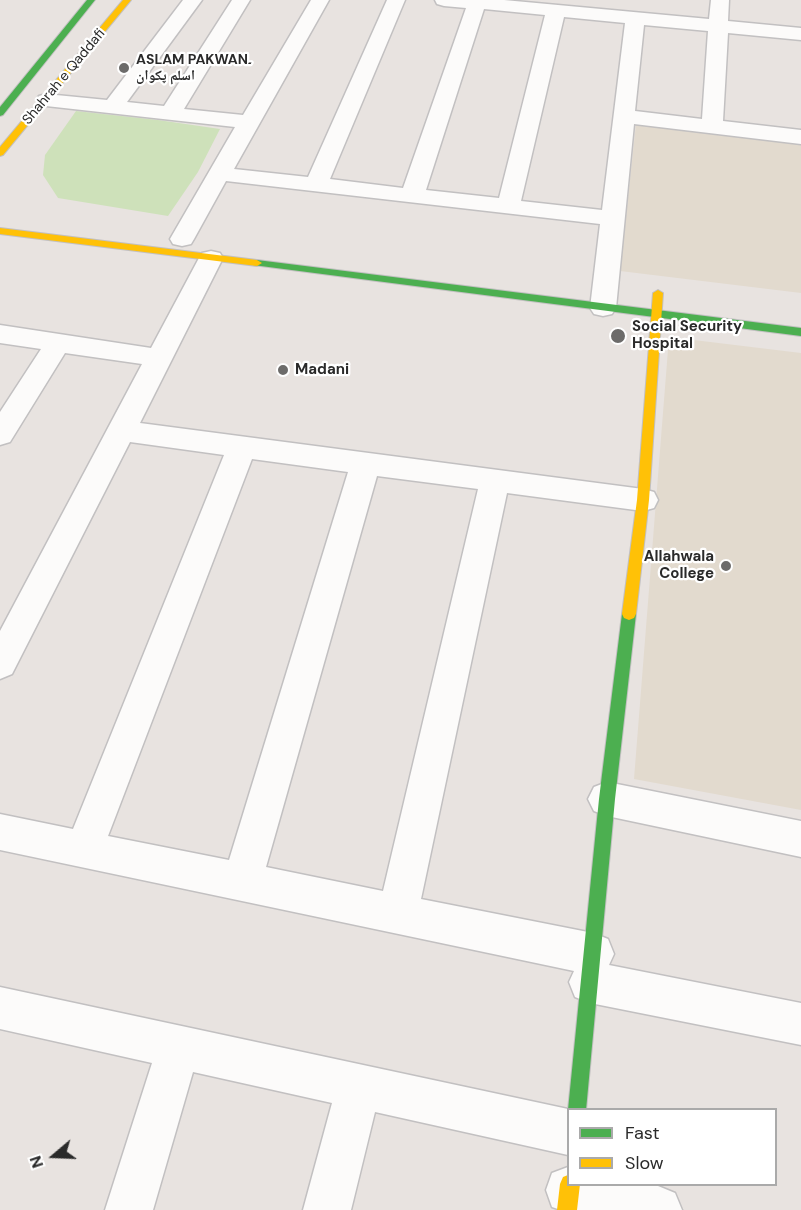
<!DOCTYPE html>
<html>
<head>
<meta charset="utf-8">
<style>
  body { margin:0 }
  #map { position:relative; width:801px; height:1210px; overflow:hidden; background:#e8e3e0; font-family:"DM Sans",sans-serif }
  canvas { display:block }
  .legend { position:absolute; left:567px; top:1108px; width:210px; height:78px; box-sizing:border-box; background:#fff; border:2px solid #aaa; margin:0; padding:8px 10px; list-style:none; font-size:18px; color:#2a2a2a }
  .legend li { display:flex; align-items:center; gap:12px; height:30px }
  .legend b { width:30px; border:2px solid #aaa }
  .north { position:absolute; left:24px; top:1126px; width:60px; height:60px; -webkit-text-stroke:4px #fff; paint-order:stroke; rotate:251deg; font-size:16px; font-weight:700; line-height:24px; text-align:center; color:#2a2a2a }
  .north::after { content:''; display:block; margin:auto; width:21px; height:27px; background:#2a2a2a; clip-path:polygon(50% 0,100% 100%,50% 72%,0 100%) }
</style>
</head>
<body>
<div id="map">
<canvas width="801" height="1210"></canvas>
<ul class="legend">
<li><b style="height:8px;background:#4caf50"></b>Fast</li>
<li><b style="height:8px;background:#ffc107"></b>Slow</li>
</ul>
<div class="north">N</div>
</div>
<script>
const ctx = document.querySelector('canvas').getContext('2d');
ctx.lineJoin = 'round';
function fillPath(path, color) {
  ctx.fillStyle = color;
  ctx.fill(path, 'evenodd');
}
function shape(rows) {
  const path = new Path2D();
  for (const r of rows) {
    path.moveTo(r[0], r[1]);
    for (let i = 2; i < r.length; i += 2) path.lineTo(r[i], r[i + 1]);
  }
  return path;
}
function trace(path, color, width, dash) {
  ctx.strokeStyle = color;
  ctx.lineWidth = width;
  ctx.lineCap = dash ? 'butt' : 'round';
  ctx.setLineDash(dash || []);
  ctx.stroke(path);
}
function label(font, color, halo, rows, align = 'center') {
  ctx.font = font + ' "DM Sans","Noto Naskh Arabic",sans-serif';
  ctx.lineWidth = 4.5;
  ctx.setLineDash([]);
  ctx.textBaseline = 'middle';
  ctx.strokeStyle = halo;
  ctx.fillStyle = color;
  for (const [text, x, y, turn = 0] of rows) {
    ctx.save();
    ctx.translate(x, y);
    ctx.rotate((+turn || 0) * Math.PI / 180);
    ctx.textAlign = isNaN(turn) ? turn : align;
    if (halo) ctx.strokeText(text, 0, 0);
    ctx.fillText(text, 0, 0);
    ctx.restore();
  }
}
const education = shape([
  [636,124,801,142,801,293,620,271],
  [669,337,801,353,801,810,634,779]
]);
const green = shape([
  [76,111,158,120,220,129,198,172,168,216,58,198,43,175,45,155]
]);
const street = shape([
  [183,0,202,0,127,102,164,106,232,0,250,0,184,109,243,115,311,0,329,0,234,169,308,177,387,0,405,0,330,179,403,188,466,8,444,6,437,4,435,0,504,0,709,19,711,0,729,0,728,21,801,28,801,40,728,33,723,121,801,130,801,144,634,124,616,308,612,314,603,316,594,314,590,308,600,224,226,181,194,239,191,244,182,246,173,244,170,239,235,127,46,106,39,104,36,100,39,96,46,94,107,100,183,0],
  [484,9,545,15,499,198,426,190,484,9],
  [564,17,625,23,602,210,521,201,564,17],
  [644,25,708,31,702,119,635,111,644,25],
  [211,251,220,253,223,258,140,423,643,489,654,492,658,500,654,508,643,511,507,493,421,899,593,933,608,939,614,954,609,965,801,1003,801,1045,590,1003,575,997,569,982,574,971,0,850,0,814,73,829,224,455,130,442,12,674,0,679,0,631,142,364,65,353,10,442,0,445,0,412,41,349,0,343,0,325,151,348,199,258,202,253,211,251],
  [252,459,348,472,229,860,108,836,252,459],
  [377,476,478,489,383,891,266,867,377,476],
  [607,782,801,821,801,857,607,816,594,811,588,799,594,787,607,782],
  [0,987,568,1109,568,1155,375,1112,351,1210,303,1210,332,1103,193,1072,153,1210,105,1210,152,1063,0,1029,0,987],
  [568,1167,568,1184,658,1186,675,1193,682,1210,561,1210,552,1207,546,1190,552,1173,568,1167]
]);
const fast = shape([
  [87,0,95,0,3,115,0,116,0,107,87,0],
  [257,260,801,328,801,336,253,265,252,263,257,260],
  [629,608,634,610,636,614,615,799,586,1110,568,1110,568,1112,568,1110,599,799,622,614,624,610,629,608]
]);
const slow = shape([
  [123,0,131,0,3,155,0,156,0,147,123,0],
  [0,228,257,260,262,263,257,266,0,234,0,228],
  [658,290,663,293,649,500,636,614,634,618,629,620,624,618,622,614,637,500,653,293,658,290],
  [568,1175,568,1184,580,1184,577,1210,557,1210,560,1184,563,1177,568,1175]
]);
const markers = [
  [124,68,6,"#6c6b6a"],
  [618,336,8,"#6c6b6a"],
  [283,370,6,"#6c6b6a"],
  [726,566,6,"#6c6b6a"]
];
const farPoinames = [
  ["ASLAM PAKWAN۔",136,60],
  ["اسلم پکوان",136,76]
];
const farStreetnames = [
  ["Shahrah e Qaddafi",64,77,-50]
];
const poiNames = [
  ["Social Security",632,327],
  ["Hospital",632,344],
  ["Madani",295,370],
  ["Allahwala",714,557,"right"],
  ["College",714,574,"right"]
];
fillPath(education, '#e2dace');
fillPath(green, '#cee1ba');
trace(street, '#c2c0c1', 3);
trace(fast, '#c2c0c1', 2);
trace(slow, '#c2c0c1', 2);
fillPath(street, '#fcfbfa');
fillPath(fast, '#4caf50');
fillPath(slow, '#ffc107');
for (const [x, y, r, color] of markers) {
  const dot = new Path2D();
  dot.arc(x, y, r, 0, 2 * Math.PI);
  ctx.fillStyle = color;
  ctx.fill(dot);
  trace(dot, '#fff', 2);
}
label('bold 14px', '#2a2a2a', '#fff', farPoinames, 'left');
label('14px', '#2a2a2a', '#fff', farStreetnames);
label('bold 15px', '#2a2a2a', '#fff', poiNames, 'left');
</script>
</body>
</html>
